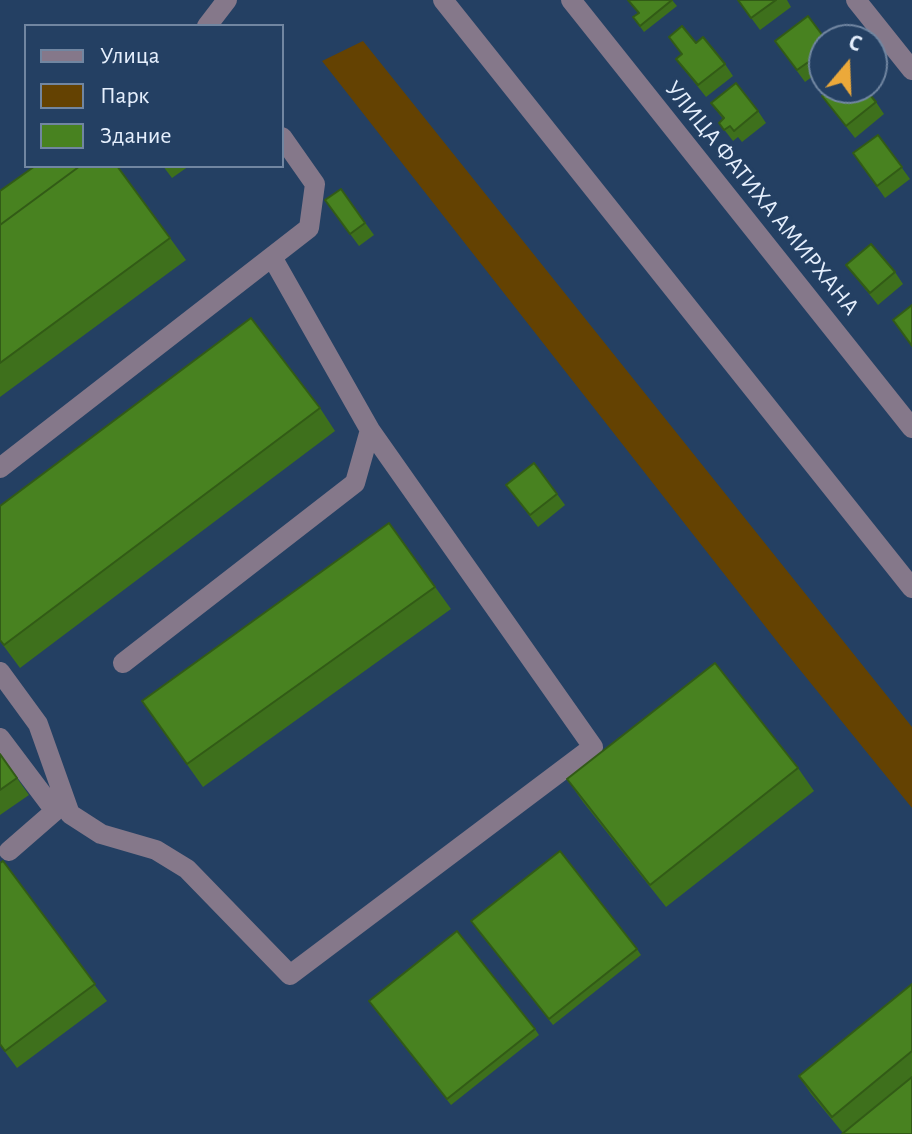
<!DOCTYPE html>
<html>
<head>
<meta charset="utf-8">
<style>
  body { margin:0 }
  #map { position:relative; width:912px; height:1134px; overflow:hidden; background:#244063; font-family:"Alegreya Sans",sans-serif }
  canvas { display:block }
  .legend { position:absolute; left:24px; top:24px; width:260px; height:144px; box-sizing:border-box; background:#244063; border:2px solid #7186a1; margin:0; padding:10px 14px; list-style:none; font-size:24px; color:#e5effd }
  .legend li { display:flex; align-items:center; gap:16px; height:40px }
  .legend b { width:40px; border:2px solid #7186a1 }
  .north { position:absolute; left:808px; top:24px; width:80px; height:80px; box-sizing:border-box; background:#244063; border:2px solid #7186a1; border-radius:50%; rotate:19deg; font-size:22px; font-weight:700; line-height:32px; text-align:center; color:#e5effd }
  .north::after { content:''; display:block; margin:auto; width:28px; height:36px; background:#eca93a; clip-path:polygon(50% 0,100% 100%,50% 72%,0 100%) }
</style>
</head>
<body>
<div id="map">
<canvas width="912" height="1134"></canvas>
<ul class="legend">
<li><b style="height:10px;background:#85788a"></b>Улица</li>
<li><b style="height:22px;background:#644202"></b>Парк</li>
<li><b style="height:22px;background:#488220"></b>Здание</li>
</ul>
<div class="north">С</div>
</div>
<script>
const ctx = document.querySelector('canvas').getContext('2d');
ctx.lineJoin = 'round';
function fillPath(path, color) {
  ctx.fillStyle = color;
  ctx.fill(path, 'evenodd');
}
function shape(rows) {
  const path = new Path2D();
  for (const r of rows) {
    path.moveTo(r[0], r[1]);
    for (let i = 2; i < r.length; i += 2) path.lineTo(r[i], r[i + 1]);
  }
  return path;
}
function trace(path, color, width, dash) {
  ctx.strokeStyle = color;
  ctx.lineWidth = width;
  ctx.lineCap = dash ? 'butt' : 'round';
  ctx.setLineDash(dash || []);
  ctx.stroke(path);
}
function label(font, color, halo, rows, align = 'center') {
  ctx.font = font + ' "Alegreya Sans",sans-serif';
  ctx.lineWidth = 7;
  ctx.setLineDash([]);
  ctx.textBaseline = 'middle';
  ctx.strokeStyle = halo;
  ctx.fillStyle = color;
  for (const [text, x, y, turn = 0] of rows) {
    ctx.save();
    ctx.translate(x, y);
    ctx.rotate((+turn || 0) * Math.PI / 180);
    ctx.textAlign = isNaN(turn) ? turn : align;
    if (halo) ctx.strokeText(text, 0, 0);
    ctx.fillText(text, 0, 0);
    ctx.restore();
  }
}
const green = shape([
  [363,41,912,727,912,808,779,644,322,61]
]);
const minor = shape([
  [443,0,912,588],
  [571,0,912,428],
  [856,0,912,70],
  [207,26,227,0],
  [0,468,309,228,315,184,282,137],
  [123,663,355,483,370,430,272,257],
  [0,672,38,724,70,814,101,834,156,850,187,869,290,975,593,747,370,430],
  [0,738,55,811],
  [9,851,63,804]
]);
const wall = shape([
  [672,0,677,6,644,32,633,17],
  [738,0,787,0,791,7,760,30],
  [669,37,696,43,725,64,733,76,706,97,676,59,682,55],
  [824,40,824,68,805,82,775,41],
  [822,96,876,102,884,114,855,138],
  [711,103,758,111,766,123,742,142,738,137,733,141,719,123,723,119],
  [878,135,910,179,885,198,853,153],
  [163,166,189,166,172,178],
  [341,189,374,235,359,246,325,200],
  [0,191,170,238,186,260,0,397],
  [846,265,895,272,903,284,878,305],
  [320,408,335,431,20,668,0,641,0,506],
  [506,485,557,494,565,505,538,527],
  [389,523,451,609,203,787,142,701],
  [0,754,29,795,0,815],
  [798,768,814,791,666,907,583,802,567,779],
  [0,863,107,1001,17,1068,0,1045],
  [475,927,637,949,641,955,553,1025],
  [912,984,912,1134,843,1133,811,1094,799,1076],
  [373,1007,535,1029,539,1035,451,1105]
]);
const building = shape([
  [628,0,672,0,640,26,633,17,639,13,628,0],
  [738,0,776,0,751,18,738,0],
  [808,16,826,40,824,40,824,51,797,70,775,41,808,16],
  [682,26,696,43,703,37,725,64,698,85,676,59,682,54,669,37,682,26],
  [736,83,758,111,734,131,730,126,724,130,719,123,724,118,711,103,736,83],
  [832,88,864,88,876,102,846,126,822,96,832,88],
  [878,135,902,167,877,186,853,153,878,135],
  [35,166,80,166,0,225,0,191,35,166],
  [80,166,117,166,170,238,0,363,0,225,80,166],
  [341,189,365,223,350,234,325,200,341,189],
  [871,244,895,272,870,293,846,265,871,244],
  [912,305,912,346,893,320,912,305],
  [251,318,320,408,4,645,0,640,0,506,251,318],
  [534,463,557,494,530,515,506,485,534,463],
  [389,523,435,587,187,764,142,701,389,523],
  [715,663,798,768,650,885,567,779,715,663],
  [0,754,17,778,0,790,0,754],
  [560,851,637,949,549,1019,471,921,560,851],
  [3,861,95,984,5,1051,0,1044,0,863,3,861],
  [457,931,535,1029,447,1099,369,1001,457,931],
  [912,984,912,1051,832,1117,799,1076,912,984],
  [912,1077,912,1134,842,1134,912,1077]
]);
const streetNames = [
  ["УЛИЦА ФАТИХА АМИРХАНА",762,198,51]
];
fillPath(green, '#644202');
trace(minor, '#85788a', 20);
fillPath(wall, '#3e701c');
fillPath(building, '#488220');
trace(building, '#325b16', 2);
label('24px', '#e5effd', '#244063', streetNames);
</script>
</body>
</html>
